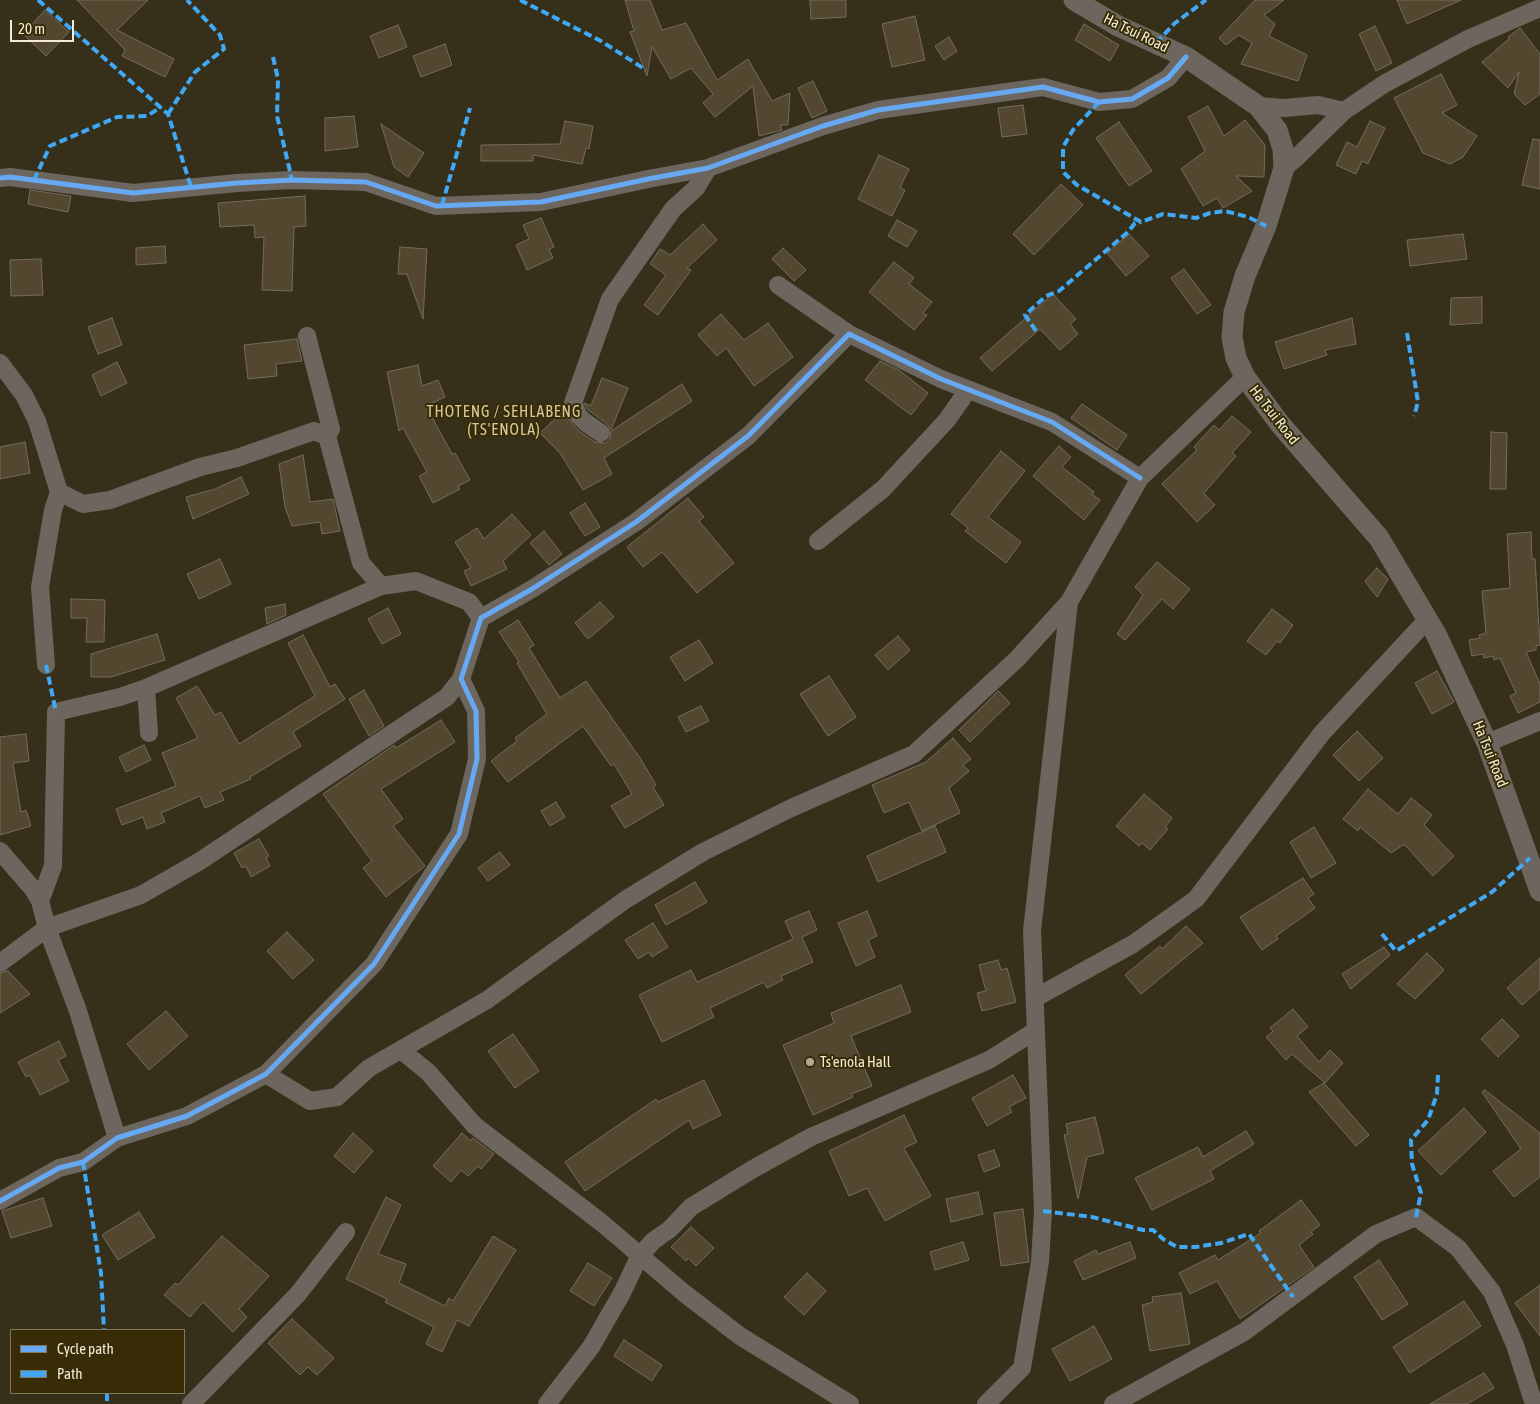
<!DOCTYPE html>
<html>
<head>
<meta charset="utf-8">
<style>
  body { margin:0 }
  #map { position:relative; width:1540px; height:1404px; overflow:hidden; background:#36301b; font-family:"Asap Condensed",sans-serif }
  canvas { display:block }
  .legend { position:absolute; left:10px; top:1329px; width:175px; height:65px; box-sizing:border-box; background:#372c05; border:1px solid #817859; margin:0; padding:6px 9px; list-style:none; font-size:15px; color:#f1ebd6 }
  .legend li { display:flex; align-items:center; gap:10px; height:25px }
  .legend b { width:25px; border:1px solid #817859 }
  .scale { position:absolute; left:10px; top:20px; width:64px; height:22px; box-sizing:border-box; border:2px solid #f1ebd6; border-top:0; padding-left:6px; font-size:15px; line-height:18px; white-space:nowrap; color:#f1ebd6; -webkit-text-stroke:4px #372c05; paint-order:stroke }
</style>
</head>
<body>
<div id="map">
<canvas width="1540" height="1404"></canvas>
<ul class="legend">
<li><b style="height:6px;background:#66a8f1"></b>Cycle path</li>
<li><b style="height:6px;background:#3fa9f5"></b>Path</li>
</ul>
<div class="scale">20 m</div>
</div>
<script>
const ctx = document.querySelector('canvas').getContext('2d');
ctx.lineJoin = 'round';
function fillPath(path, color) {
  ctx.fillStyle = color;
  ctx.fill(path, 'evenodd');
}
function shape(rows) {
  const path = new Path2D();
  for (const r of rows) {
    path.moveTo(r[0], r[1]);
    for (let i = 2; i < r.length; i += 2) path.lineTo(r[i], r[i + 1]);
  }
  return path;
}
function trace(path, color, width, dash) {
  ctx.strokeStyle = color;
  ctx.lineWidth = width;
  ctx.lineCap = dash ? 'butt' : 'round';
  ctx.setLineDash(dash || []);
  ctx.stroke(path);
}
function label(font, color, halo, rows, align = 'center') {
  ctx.font = font + ' "Asap Condensed",sans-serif';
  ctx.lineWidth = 4;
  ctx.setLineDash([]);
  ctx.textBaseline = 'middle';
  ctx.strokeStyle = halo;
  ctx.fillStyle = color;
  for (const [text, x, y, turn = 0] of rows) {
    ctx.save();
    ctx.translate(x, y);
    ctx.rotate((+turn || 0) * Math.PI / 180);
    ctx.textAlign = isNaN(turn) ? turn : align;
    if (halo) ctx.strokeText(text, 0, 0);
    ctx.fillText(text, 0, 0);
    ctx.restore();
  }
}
const building = shape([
  [77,0,148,0,117,30,174,59,165,77,122,56,125,50,77,0],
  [625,0,650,0,662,30,686,23,717,80,748,59,772,101,790,93,788,125,780,125,782,130,759,136,753,86,715,117,703,103,713,94,691,68,671,79,652,47,647,76,630,32,634,31,625,0],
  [810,0,846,0,846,17,811,19,810,0],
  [1255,0,1284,0,1264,15,1275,24,1269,36,1307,55,1298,81,1241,64,1252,43,1239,35,1226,45,1219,38,1255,0],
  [1397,0,1461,0,1407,24,1397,0],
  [45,10,69,32,46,56,23,34,45,10],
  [915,16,925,60,892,67,882,24,915,16],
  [1084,24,1119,45,1110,61,1075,40,1084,24],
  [398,25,407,47,379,58,370,36,398,25],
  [1375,26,1392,63,1376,71,1359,34,1375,26],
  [1520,28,1540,54,1540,94,1525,105,1514,94,1519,72,1508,88,1482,62,1509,39,1508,37,1520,28],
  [949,37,957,51,944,60,935,46,949,37],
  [445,44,452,65,421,77,413,56,445,44],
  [1441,74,1457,105,1442,113,1477,136,1463,157,1450,164,1423,153,1394,98,1441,74],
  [813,81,827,111,812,118,798,88,813,81],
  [1023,105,1027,134,1002,137,998,108,1023,105],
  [1208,106,1224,136,1245,120,1265,145,1264,177,1236,176,1252,191,1223,208,1217,198,1203,206,1181,169,1205,151,1188,117,1208,106],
  [354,116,358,147,325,151,325,118,354,116],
  [565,121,593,126,589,149,586,148,582,164,533,155,533,161,481,161,481,145,560,144,565,121],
  [1370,121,1385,128,1368,164,1362,161,1356,174,1336,165,1347,142,1357,147,1370,121],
  [1119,122,1152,171,1129,186,1096,138,1119,122],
  [381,124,424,153,408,177,394,167,381,124],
  [1533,139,1540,140,1540,189,1522,185,1533,139],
  [879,155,909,169,900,188,905,190,892,216,858,199,879,155],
  [1061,184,1083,205,1034,255,1013,234,1061,184],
  [30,190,71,196,68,212,28,204,30,190],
  [305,196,306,226,294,227,292,291,262,290,264,237,255,238,254,225,220,227,218,203,305,196],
  [541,218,554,247,549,249,553,258,527,270,516,245,529,239,523,225,541,218],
  [897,220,917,231,907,247,888,236,897,220],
  [703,224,717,240,687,268,691,270,658,315,644,305,666,275,650,264,660,249,670,255,703,224],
  [1129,234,1149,256,1126,276,1107,253,1129,234],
  [1463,234,1467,259,1410,266,1407,240,1463,234],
  [165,246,166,263,136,265,136,248,165,246],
  [400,247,427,249,423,319,407,274,398,274,400,247],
  [783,248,806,270,794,281,772,259,783,248],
  [41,259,43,295,11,296,10,260,41,259],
  [894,262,914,278,909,284,932,302,923,313,927,315,914,330,869,292,894,262],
  [1184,269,1211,305,1197,314,1171,278,1184,269],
  [1053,294,1076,319,1070,324,1078,334,1060,350,1040,329,992,371,980,358,1053,294],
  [1482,297,1482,323,1450,325,1451,298,1482,297],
  [721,314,744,340,768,323,793,357,754,386,726,348,717,356,698,335,721,314],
  [112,318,122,345,98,354,88,327,112,318],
  [1352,318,1356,344,1325,350,1327,355,1284,369,1275,342,1352,318],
  [297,339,302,361,276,364,277,376,248,379,244,345,297,339],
  [880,361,899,370,928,393,911,415,865,380,880,361],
  [117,362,127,383,101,396,92,375,117,362],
  [418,365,422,386,438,380,445,397,426,406,452,454,455,453,470,480,458,486,460,489,433,503,419,476,427,472,403,428,399,431,387,372,418,365],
  [602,378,628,388,611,430,607,424,587,409,584,403,591,406,602,378],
  [682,384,692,401,604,458,612,474,583,490,560,453,540,433,562,412,579,431,595,442,605,443,610,439,611,431,682,384],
  [1082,404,1127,435,1117,450,1071,418,1082,404],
  [1232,416,1251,432,1232,453,1236,456,1204,493,1215,505,1197,522,1162,484,1197,450,1194,447,1214,425,1219,430,1232,416],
  [1491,432,1507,433,1506,489,1490,489,1491,432],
  [25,442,30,473,0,479,0,447,25,442],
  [1059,446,1071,457,1062,467,1094,492,1092,494,1100,500,1084,520,1033,476,1059,446],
  [1001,451,1025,471,988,517,1021,542,1006,563,965,531,968,528,951,514,1001,451],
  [303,455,310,502,333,499,340,531,322,534,320,522,292,526,285,507,279,464,303,455],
  [241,477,249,494,193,519,186,497,215,489,241,477],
  [688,498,704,517,699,521,734,563,697,593,662,552,643,567,627,547,688,498],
  [585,503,600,527,585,536,570,513,585,503],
  [512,514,531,535,503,561,507,569,471,586,464,571,471,568,455,542,477,528,484,539,512,514],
  [544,531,562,554,549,565,530,543,544,531],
  [1531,532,1532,559,1535,559,1540,645,1536,646,1536,650,1526,652,1540,684,1540,702,1518,713,1510,696,1516,693,1500,658,1494,660,1493,656,1484,658,1483,654,1472,656,1469,640,1480,638,1479,635,1486,633,1482,591,1510,588,1507,534,1531,532],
  [220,559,231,584,199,599,187,574,220,559],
  [1157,562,1190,589,1173,609,1162,599,1125,640,1117,634,1143,595,1135,587,1157,562],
  [1377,568,1388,579,1377,597,1365,581,1377,568],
  [71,599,105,600,104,642,86,642,87,618,71,618,71,599],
  [600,602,614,617,588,639,575,623,600,602],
  [285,604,286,615,267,624,265,608,285,604],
  [388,608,401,634,382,644,368,619,388,608],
  [1272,609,1293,625,1280,643,1277,641,1266,655,1247,641,1272,609],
  [518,620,534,645,529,648,560,698,586,681,640,758,656,785,653,787,664,805,625,828,611,806,632,794,614,764,611,766,583,726,508,782,491,761,517,741,515,738,547,714,517,663,519,662,499,632,518,620],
  [157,634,165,660,111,677,91,677,91,654,157,634],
  [303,635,330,687,335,684,345,699,293,732,301,746,250,777,251,779,220,792,224,800,205,808,200,796,161,813,165,822,147,829,143,817,122,825,116,809,176,786,162,753,198,738,176,698,197,686,215,715,221,712,239,744,315,696,288,643,303,635],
  [898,636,910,650,888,670,875,655,898,636],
  [699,640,713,663,685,681,670,657,699,640],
  [1437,671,1454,702,1432,714,1415,683,1437,671],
  [829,676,856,717,828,736,800,694,829,676],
  [364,690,384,726,369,736,349,699,364,690],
  [998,691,1010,703,970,742,959,730,998,691],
  [701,706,709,721,686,732,678,717,701,706],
  [441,720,455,742,381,789,403,819,393,826,425,866,386,897,363,868,372,861,323,794,394,745,396,748,441,720],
  [1357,731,1383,758,1359,781,1333,755,1357,731],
  [26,734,29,761,13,763,21,812,26,810,31,826,0,835,0,737,26,734],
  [953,738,971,759,963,765,969,771,949,788,960,813,922,831,909,802,884,813,872,785,926,762,953,738],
  [144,745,151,760,126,772,119,757,144,745],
  [1368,789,1398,814,1411,798,1432,815,1424,825,1454,856,1433,876,1406,846,1403,845,1391,853,1360,827,1358,831,1343,819,1368,789],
  [1144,794,1172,818,1165,827,1168,829,1150,850,1142,843,1139,846,1116,826,1144,794],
  [556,802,565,817,550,826,541,811,556,802],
  [935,826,946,852,878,882,867,856,935,826],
  [1314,827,1336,863,1311,878,1290,842,1314,827],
  [259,839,269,856,266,858,270,866,251,877,246,866,242,868,234,853,259,839],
  [500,852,510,865,488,881,478,868,500,852],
  [1303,878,1314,894,1308,898,1315,908,1276,936,1278,939,1262,950,1240,917,1303,878],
  [695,882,707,902,666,925,655,905,695,882],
  [809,911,817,930,802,937,813,962,781,976,783,980,767,988,764,982,710,1008,714,1017,662,1042,639,995,691,970,697,982,793,939,785,921,809,911],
  [867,911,877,936,868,940,875,957,856,966,838,923,867,911],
  [653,923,668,947,652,957,649,952,638,959,625,940,653,923],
  [1186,926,1203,943,1141,994,1125,975,1160,946,1162,949,1186,926],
  [287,932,314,960,293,979,267,951,287,932],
  [1384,947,1390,955,1351,989,1342,974,1384,947],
  [1427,953,1444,970,1415,999,1397,984,1427,953],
  [1540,958,1540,989,1522,1005,1507,988,1540,958],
  [998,960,1001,970,1007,968,1016,1002,982,1011,977,993,986,991,979,965,998,960],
  [8,971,30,994,0,1013,0,973,8,971],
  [901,985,911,1012,851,1036,872,1086,851,1094,853,1097,813,1115,783,1045,834,1023,831,1013,901,985],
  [1293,1009,1308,1027,1297,1036,1319,1062,1330,1050,1343,1063,1325,1083,1292,1054,1286,1060,1266,1037,1273,1031,1270,1028,1293,1009],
  [166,1011,188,1036,149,1070,127,1044,166,1011],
  [1502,1019,1519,1036,1498,1057,1481,1039,1502,1019],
  [513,1034,539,1071,515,1088,488,1051,513,1034],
  [59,1041,66,1056,58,1060,69,1081,40,1095,30,1075,26,1077,18,1062,59,1041],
  [1013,1075,1026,1098,1009,1107,1012,1112,987,1126,972,1098,1013,1075],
  [704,1080,721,1115,693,1129,689,1120,585,1191,565,1162,656,1099,658,1102,704,1080],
  [1324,1083,1369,1135,1356,1146,1309,1092,1324,1083],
  [1485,1090,1540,1133,1540,1177,1514,1197,1493,1171,1521,1149,1482,1092,1485,1090],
  [1464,1108,1486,1132,1441,1175,1418,1151,1464,1108],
  [904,1115,917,1142,904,1148,931,1196,885,1221,867,1188,849,1196,829,1151,904,1115],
  [1095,1117,1104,1153,1087,1157,1078,1199,1064,1135,1068,1134,1066,1124,1095,1117],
  [1246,1131,1254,1144,1210,1171,1214,1179,1152,1210,1135,1178,1198,1147,1203,1157,1246,1131],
  [353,1133,373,1151,354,1173,334,1156,353,1133],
  [462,1133,471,1141,473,1138,494,1154,481,1169,478,1166,468,1176,461,1170,451,1182,433,1166,462,1133],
  [994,1150,1000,1166,984,1172,978,1155,994,1150],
  [978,1192,983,1214,951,1222,946,1199,978,1192],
  [386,1197,401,1205,378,1254,406,1264,399,1283,445,1306,449,1298,453,1301,493,1236,516,1250,469,1326,457,1320,442,1352,426,1344,434,1327,385,1302,387,1299,346,1279,386,1197],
  [43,1198,52,1226,11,1238,2,1211,43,1198],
  [1301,1200,1320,1225,1311,1232,1313,1234,1299,1245,1314,1267,1240,1319,1217,1281,1190,1294,1179,1273,1215,1255,1218,1260,1261,1233,1259,1231,1301,1200],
  [1023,1209,1029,1262,1001,1266,994,1213,1023,1209],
  [139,1212,155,1237,118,1260,102,1235,139,1212],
  [691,1227,714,1248,696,1266,688,1258,686,1261,671,1247,691,1227],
  [222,1236,269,1276,239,1309,247,1317,233,1332,203,1302,190,1317,164,1295,175,1283,178,1285,222,1236],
  [963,1242,969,1260,935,1270,930,1252,963,1242],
  [1130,1242,1136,1258,1083,1280,1074,1261,1096,1250,1098,1254,1130,1242],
  [1379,1260,1408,1304,1382,1320,1354,1277,1379,1260],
  [588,1263,612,1278,594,1306,570,1291,588,1263],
  [807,1273,826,1291,804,1315,784,1297,807,1273],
  [1540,1285,1540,1336,1515,1303,1540,1285],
  [1181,1293,1190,1344,1150,1351,1142,1305,1153,1302,1152,1297,1181,1293],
  [1464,1301,1481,1326,1410,1373,1393,1347,1464,1301],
  [292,1319,334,1358,317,1375,308,1367,300,1375,268,1343,292,1319],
  [1094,1326,1112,1359,1070,1381,1052,1349,1094,1326],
  [624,1340,662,1365,652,1381,614,1356,624,1340],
  [1484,1373,1494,1388,1467,1404,1430,1404,1484,1373]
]);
const minor = shape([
  [1258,106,1284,108,1318,105,1344,111],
  [1284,168,1296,158,1344,111,1384,84,1468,39,1540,8],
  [0,178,10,177,133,193,237,183,292,180,366,182,436,206,541,202,648,179,708,168,823,126,878,110,1043,87,1099,102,1132,99,1168,78,1186,57],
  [778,285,849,334],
  [307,336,331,429,327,436,361,563,381,586],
  [0,363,24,395,37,421,59,492,83,504,110,500,200,467,237,458,314,431,327,436],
  [601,433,585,422,578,415,573,403,610,299,673,209,696,188,708,168],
  [818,541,883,489,947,420,968,390],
  [46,665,40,587,53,510,59,492],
  [146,688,149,733],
  [1487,743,1540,721],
  [0,851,33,889,40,901,47,928,78,1011,117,1138],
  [40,901,53,866,56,712,120,697,146,688,381,586,416,581,469,602,481,618],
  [0,963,47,928,141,895,200,861,447,697,461,679],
  [1035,998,1133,944,1196,899,1322,733,1427,620],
  [402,1051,428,1072,474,1125,602,1223,684,1293,740,1336,850,1404],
  [266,1074,310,1101,337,1097,369,1068,487,1000,625,900,703,852,789,809,914,754,1017,659,1069,602],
  [0,1201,59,1168,83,1162,117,1138,187,1116,266,1074,374,964,459,834,477,759,476,711,461,679,481,618,532,589,636,522,748,436,849,334,941,379,1052,422,1140,478],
  [191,1404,298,1294,346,1232],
  [547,1404,591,1347,622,1293,639,1257,653,1241,670,1229,691,1207,753,1169,811,1137,989,1060,1035,1031],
  [986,1404,1022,1368,1040,1262,1043,1211,1032,931,1069,602,1140,478,1245,377],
  [1113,1404,1244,1332,1376,1234,1416,1217,1458,1248,1492,1292,1515,1345,1534,1404]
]);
const tertiary = shape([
  [1074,0,1118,26,1186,57,1258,106,1277,130,1283,149,1284,168,1266,226,1245,276,1234,312,1232,337,1236,358,1245,377,1280,424,1379,538,1436,634,1487,743,1540,891]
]);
const quiet = shape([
  [38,0,168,114,191,187],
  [520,0,601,41,646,70],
  [1156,43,1175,23,1206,0],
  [273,57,278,79,277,116,292,180],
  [1099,102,1073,130,1063,147,1063,172,1077,185,1141,222,1163,214,1196,218,1210,213,1225,211,1248,217,1266,226],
  [168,114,195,72,224,49,220,35,187,0],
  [34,180,50,146,117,117,147,116,161,107],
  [442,205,470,108],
  [1036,331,1025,315,1046,296,1059,291,1128,232,1135,223,1141,222],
  [1407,333,1418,402,1414,416],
  [46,665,56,712],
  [1382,934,1396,951,1492,892,1530,858],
  [83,1162,101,1273,104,1330],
  [1043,1211,1092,1217,1143,1230,1153,1230,1163,1239,1177,1247,1196,1247,1221,1243,1249,1234,1293,1297],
  [1416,1217,1421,1193,1412,1164,1411,1140,1428,1120,1437,1094,1438,1075],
  [107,1393,107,1404]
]);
const cycleway = shape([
  [0,178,10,177,133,193,237,183,292,180,366,182,436,206,541,202,648,179,708,168,823,126,878,110,1043,87,1099,102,1132,99,1168,78,1186,57],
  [0,1201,59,1168,83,1162,117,1138,187,1116,266,1074,374,964,459,834,477,759,476,711,461,679,481,618,532,589,636,522,748,436,849,334,941,379,1052,422,1140,478]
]);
const markers = [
  [810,1062,5,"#b0aa95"]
];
const streetNames = [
  ["Ha Tsui Road",1136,33,26],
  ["Ha Tsui Road",1274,415,52],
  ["Ha Tsui Road",1490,754,68]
];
const poiNames = [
  ["Ts'enola Hall",820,1062]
];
const neighbourhoodNames = [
  ["THOTENG / SEHLABENG",504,412],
  ["(TS'ENOLA)",504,430]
];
fillPath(building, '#53472f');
trace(building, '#746c5c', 1);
trace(minor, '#6c665f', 18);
trace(tertiary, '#6c665f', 21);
trace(quiet, '#3fa9f5', 4, [8, 4]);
trace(cycleway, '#66a8f1', 5);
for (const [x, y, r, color] of markers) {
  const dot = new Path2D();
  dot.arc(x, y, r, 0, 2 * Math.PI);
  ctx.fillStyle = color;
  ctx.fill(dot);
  trace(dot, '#372c05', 2);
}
label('15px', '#f1ebd6', '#372c05', streetNames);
label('15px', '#f1ebd6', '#372c05', poiNames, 'left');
ctx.letterSpacing = '1px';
label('16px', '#d5c89f', '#372c05', neighbourhoodNames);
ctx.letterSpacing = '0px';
</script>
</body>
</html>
